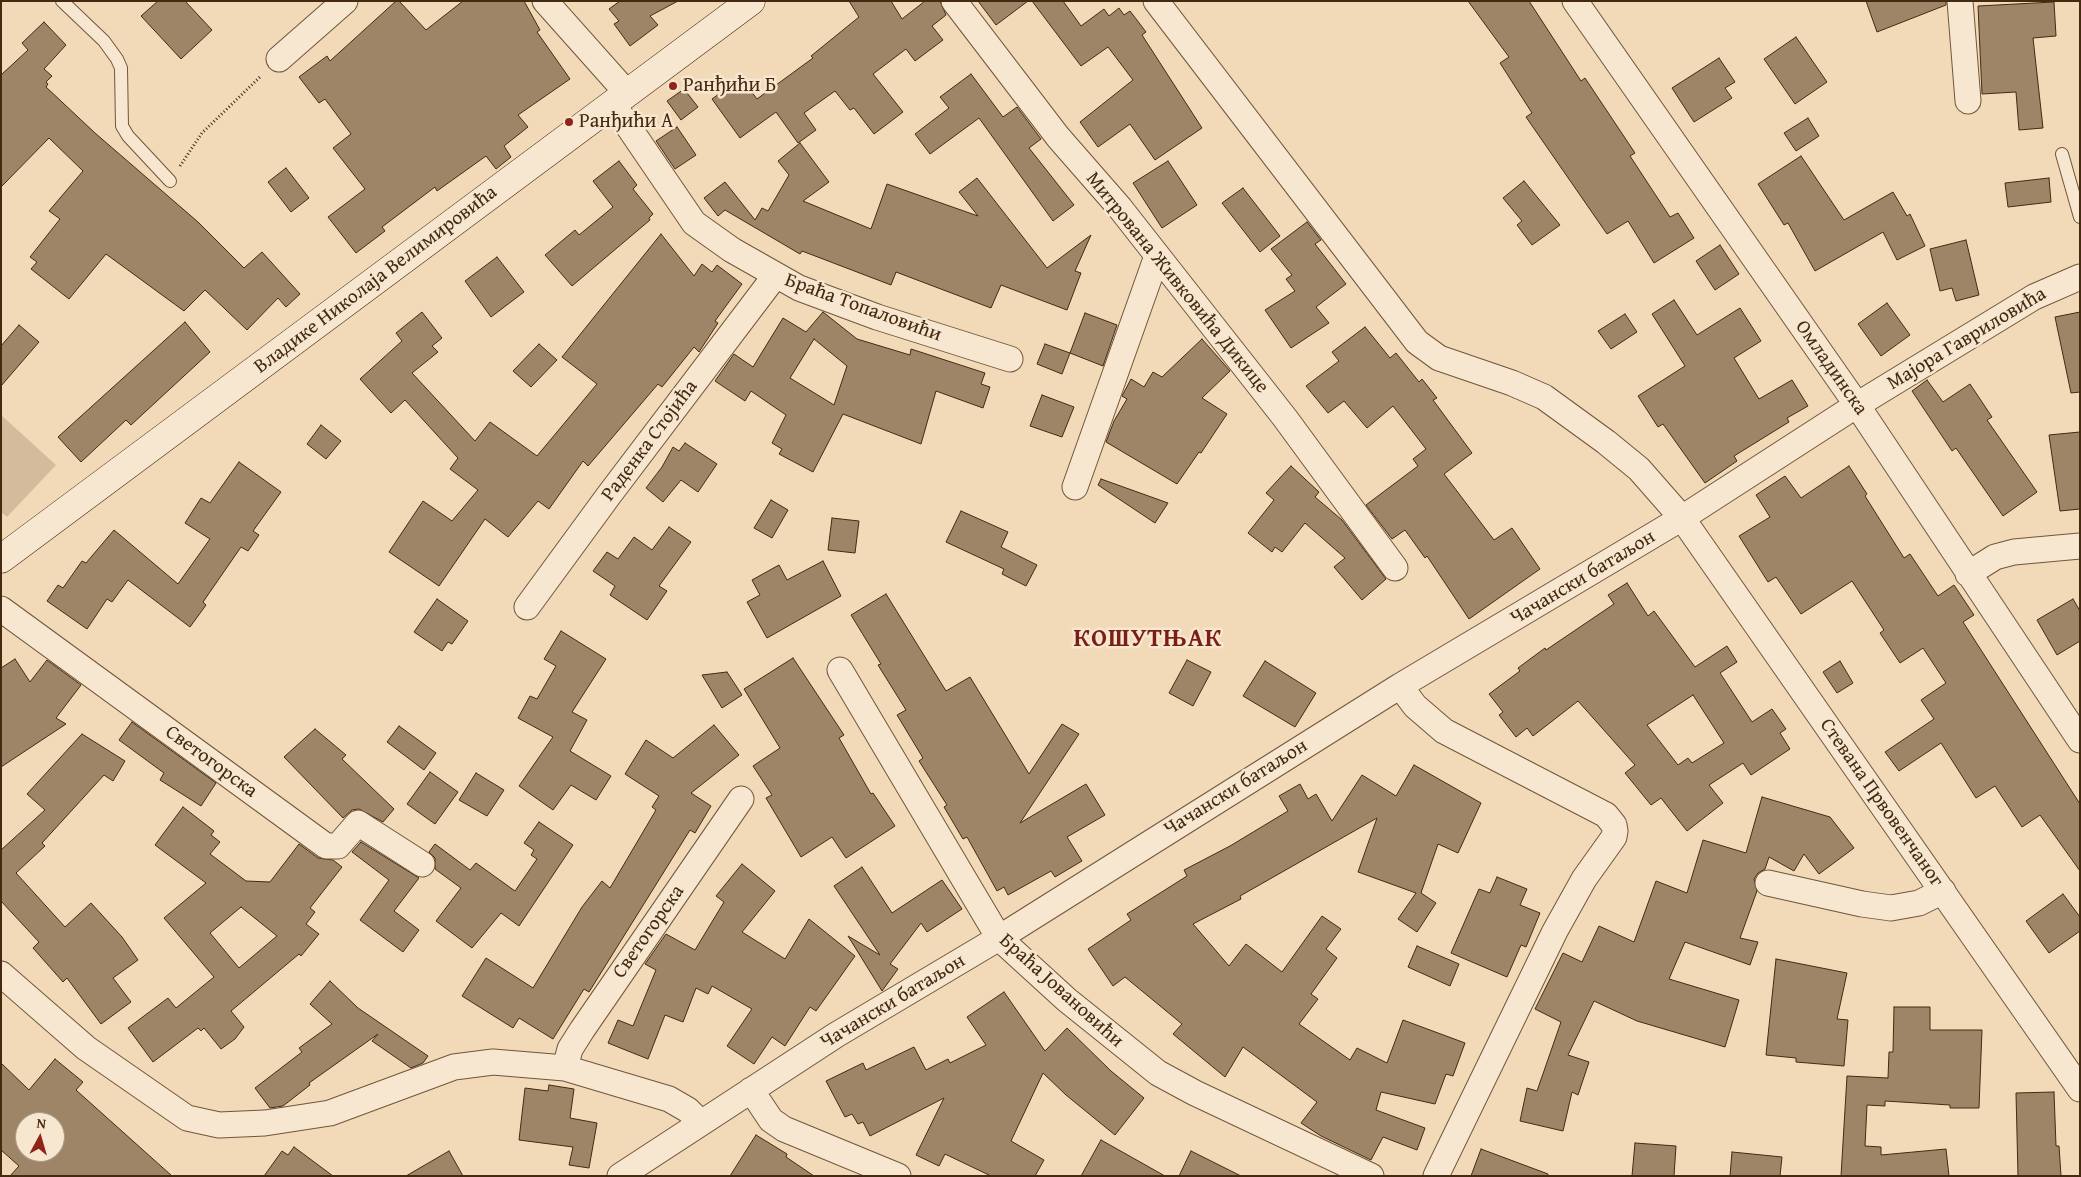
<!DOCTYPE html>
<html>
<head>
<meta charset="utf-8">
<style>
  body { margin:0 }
  #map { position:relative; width:2081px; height:1177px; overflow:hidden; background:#f2d9b7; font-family:"Gentium Book Plus",serif }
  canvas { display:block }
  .frame { position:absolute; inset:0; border:2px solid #442a10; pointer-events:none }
  .north { position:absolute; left:15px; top:1112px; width:50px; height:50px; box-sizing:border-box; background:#f7e6d0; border:1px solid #af9b83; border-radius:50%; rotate:6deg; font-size:14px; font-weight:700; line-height:20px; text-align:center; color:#442a10 }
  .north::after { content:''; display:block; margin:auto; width:18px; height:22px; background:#8f2418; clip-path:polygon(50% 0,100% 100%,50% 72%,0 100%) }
</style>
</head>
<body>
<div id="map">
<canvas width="2081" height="1177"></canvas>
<div class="frame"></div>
<div class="north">N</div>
</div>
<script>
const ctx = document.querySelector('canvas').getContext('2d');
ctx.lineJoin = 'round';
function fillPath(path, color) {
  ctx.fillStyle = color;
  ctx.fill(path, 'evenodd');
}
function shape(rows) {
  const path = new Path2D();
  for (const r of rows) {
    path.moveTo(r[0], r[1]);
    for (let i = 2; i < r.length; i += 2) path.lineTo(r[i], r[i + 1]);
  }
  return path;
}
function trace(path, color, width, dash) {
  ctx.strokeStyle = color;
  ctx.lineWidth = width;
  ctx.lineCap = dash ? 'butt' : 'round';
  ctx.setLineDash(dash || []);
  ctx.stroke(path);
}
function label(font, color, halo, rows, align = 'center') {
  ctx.font = font + ' "Gentium Book Plus",serif';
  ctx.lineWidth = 5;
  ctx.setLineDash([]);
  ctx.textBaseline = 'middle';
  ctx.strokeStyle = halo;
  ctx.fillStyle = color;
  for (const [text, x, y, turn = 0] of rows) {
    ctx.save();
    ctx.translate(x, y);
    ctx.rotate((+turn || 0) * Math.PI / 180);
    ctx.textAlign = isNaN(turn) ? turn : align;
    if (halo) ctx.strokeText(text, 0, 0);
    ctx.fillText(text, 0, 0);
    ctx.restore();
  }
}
const green = shape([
  [1,415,56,465,7,517,1,512]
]);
const building = shape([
  [158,1,185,1,212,30,181,59,141,16,158,1],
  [396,1,399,1,426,30,463,1,524,1,540,30,537,32,570,79,518,115,528,127,504,146,511,157,496,169,486,156,437,191,435,187,382,227,385,231,356,253,328,217,365,189,333,148,351,134,325,99,319,103,299,77,327,56,330,61,396,1],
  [620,1,678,1,650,16,658,25,630,46,614,24,619,21,609,9,620,1],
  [849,1,891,1,902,19,925,1,940,1,946,15,932,26,943,40,915,61,906,49,873,74,903,112,874,134,854,108,850,110,835,91,804,113,816,130,798,143,776,112,740,138,712,99,741,78,757,99,813,58,811,56,859,17,849,1],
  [978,1,1028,1,996,25,978,1],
  [1032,1,1063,1,1081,26,1104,9,1109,16,1119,8,1124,15,1130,11,1146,32,1142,35,1202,128,1155,160,1130,124,1098,147,1080,122,1133,80,1108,47,1081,66,1032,1],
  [1468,1,1529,1,1581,81,1585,78,1635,153,1630,156,1670,217,1678,213,1694,238,1654,263,1628,221,1607,234,1526,117,1532,113,1500,63,1509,57,1468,1],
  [1866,1,1946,1,1946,5,1877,32,1866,1],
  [2054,2,2056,36,2033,38,2043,128,2019,130,2016,92,1982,94,1978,6,2054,2],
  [44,22,66,45,44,69,52,76,46,82,48,84,46,87,95,133,198,222,244,268,262,252,300,294,286,307,278,298,247,330,205,290,184,311,106,254,69,299,31,269,37,262,30,257,60,219,49,211,83,171,49,138,1,187,1,75,28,50,22,43,44,22],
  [1796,37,1827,82,1795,104,1764,59,1796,37],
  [1719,58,1735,82,1725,88,1732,98,1694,122,1672,88,1719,58],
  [971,74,1003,117,1017,107,1041,139,1029,148,1074,205,1053,221,979,118,930,154,915,134,949,108,940,97,971,74],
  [684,89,698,107,681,120,667,101,684,89],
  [1808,118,1819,136,1796,151,1784,133,1808,118],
  [677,127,696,155,675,169,656,141,677,127],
  [800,143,829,182,803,201,871,229,887,184,978,216,959,192,977,178,1047,268,1091,235,1075,271,1081,273,1067,310,1001,285,991,308,896,272,891,285,802,251,800,254,725,210,718,216,704,198,725,182,755,220,762,208,768,211,789,175,778,161,800,143],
  [1801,156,1844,220,1893,192,1907,216,1910,214,1925,246,1897,260,1883,232,1815,271,1788,223,1784,225,1758,184,1801,156],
  [619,161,637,185,633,189,653,214,649,218,650,220,572,286,545,255,575,230,579,235,613,207,593,181,619,161],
  [1168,161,1197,205,1162,228,1133,183,1168,161],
  [286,168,309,198,291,212,268,182,286,168],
  [2049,178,2051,202,2008,207,2005,183,2049,178],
  [1524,181,1560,225,1532,245,1517,225,1522,221,1503,198,1524,181],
  [1243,188,1280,236,1260,252,1222,203,1243,188],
  [1307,222,1321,240,1315,244,1346,284,1316,307,1329,323,1291,348,1265,310,1295,291,1286,279,1292,275,1271,249,1307,222],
  [661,234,694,276,702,264,712,272,717,265,742,284,715,321,718,323,699,352,694,347,662,387,658,384,588,466,583,461,549,509,538,501,508,537,485,519,439,586,389,552,423,501,452,521,478,490,450,469,458,458,405,400,391,413,360,379,402,341,396,333,422,312,442,338,432,346,438,352,412,373,475,441,490,422,537,456,597,384,562,357,661,234],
  [1966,240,1979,295,1956,301,1952,288,1940,291,1930,249,1966,240],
  [1720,245,1739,274,1715,290,1696,261,1720,245],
  [497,257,524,292,491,317,465,281,497,257],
  [1674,300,1697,335,1740,308,1761,341,1734,358,1759,399,1792,380,1808,406,1787,418,1789,422,1734,456,1737,461,1705,483,1663,424,1658,427,1638,396,1685,366,1652,314,1674,300],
  [1887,303,1910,335,1881,356,1858,324,1887,303],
  [823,312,857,339,910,355,911,349,985,373,981,384,990,387,983,408,936,391,921,444,843,414,813,472,779,454,782,449,772,443,786,415,751,391,745,401,715,381,734,354,753,367,783,318,806,332,823,312],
  [814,339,847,366,834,405,790,378,814,339],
  [2080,312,2080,392,2071,393,2055,317,2080,312],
  [1085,313,1117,325,1103,366,1070,353,1085,313],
  [1625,314,1637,332,1611,349,1598,331,1625,314],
  [185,322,210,352,131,425,126,420,81,462,58,437,185,322],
  [19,325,39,342,1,386,1,346,19,325],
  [1365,327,1390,358,1396,353,1419,382,1422,379,1437,398,1433,400,1472,453,1444,474,1494,540,1512,528,1540,569,1469,619,1427,556,1425,558,1405,530,1392,539,1366,505,1418,466,1413,459,1426,449,1393,406,1367,428,1344,401,1328,413,1306,386,1339,361,1332,352,1365,327],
  [1202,339,1230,371,1202,398,1227,414,1201,453,1199,452,1177,484,1106,442,1114,421,1127,399,1122,396,1131,379,1144,387,1153,372,1162,377,1202,339],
  [539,344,557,360,531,387,513,371,539,344],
  [1045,344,1070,353,1062,374,1037,364,1045,344],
  [1927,380,1943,402,1970,384,1992,417,1987,420,2037,492,2003,516,1956,448,1952,451,1912,391,1927,380],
  [1042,395,1074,407,1062,437,1030,426,1042,395],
  [321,425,341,441,326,459,307,444,321,425],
  [2080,432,2080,509,2060,511,2049,435,2080,432],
  [685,443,717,464,698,492,681,480,663,502,646,488,662,467,673,447,679,451,685,443],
  [239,462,281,492,253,531,259,535,248,551,241,547,203,602,206,605,190,627,128,580,112,602,107,599,87,629,47,601,58,585,63,588,82,561,86,563,114,530,178,584,210,539,185,523,201,498,210,503,239,462],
  [1291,466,1319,492,1315,497,1342,520,1386,579,1362,600,1334,567,1345,558,1305,523,1282,552,1275,547,1272,552,1248,533,1274,500,1266,493,1291,466],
  [1849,466,1867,494,1865,496,1904,558,1910,554,1938,596,1954,585,1974,615,1963,622,2080,804,2080,871,2040,815,2022,827,1995,786,1976,798,1941,743,1899,771,1885,752,1934,719,1921,700,1946,683,1923,648,1900,663,1880,633,1884,630,1852,581,1801,614,1776,577,1768,582,1739,536,1770,517,1756,495,1785,476,1801,498,1849,466],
  [1101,479,1168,503,1155,523,1098,485,1101,479],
  [771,500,788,510,772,538,754,528,771,500],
  [961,511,1008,532,1001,547,1037,565,1026,586,1002,574,1004,569,946,542,961,511],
  [832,518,859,521,855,553,828,550,832,518],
  [669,527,691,542,659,586,667,591,647,620,610,595,615,586,593,571,607,552,618,559,634,537,652,550,669,527],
  [823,561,841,596,767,638,747,602,760,595,752,580,779,565,787,580,823,561],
  [1627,583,1648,616,1654,611,1695,667,1727,646,1737,662,1720,673,1752,722,1772,709,1786,729,1780,733,1790,749,1751,775,1743,763,1709,785,1723,803,1687,831,1661,798,1651,805,1625,773,1635,765,1578,701,1533,736,1527,728,1516,737,1499,715,1503,712,1489,694,1520,671,1518,668,1545,648,1546,650,1614,604,1608,595,1627,583],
  [1693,695,1724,743,1692,763,1688,758,1678,765,1647,725,1693,695],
  [886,594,946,691,970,677,1029,774,1062,724,1079,734,1020,823,1086,784,1105,815,1067,837,1082,861,1055,877,1051,871,1008,895,1004,887,997,891,967,837,963,839,944,807,947,805,919,761,923,758,897,715,906,710,878,665,881,664,851,615,886,594],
  [437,599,468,621,452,644,448,642,442,651,414,632,437,599],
  [2073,599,2080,611,2080,641,2057,655,2037,620,2073,599],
  [561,631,606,659,572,712,587,720,570,751,611,776,596,800,571,785,553,810,519,786,553,737,518,718,530,696,537,699,556,666,544,659,561,631],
  [793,658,844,735,839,738,871,794,873,793,895,826,846,858,832,837,801,857,766,798,772,795,753,766,780,748,744,689,793,658],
  [15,659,30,682,47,660,81,685,56,718,66,724,1,767,1,668,15,659],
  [1187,660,1211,672,1193,706,1169,693,1187,660],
  [1265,661,1316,693,1295,727,1243,696,1265,661],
  [1840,661,1853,683,1837,693,1823,672,1840,661],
  [727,672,742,695,722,708,702,675,727,672],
  [132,722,216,783,201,806,160,780,164,773,119,740,132,722],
  [714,725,739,755,691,793,711,806,695,833,690,830,589,992,584,989,553,1039,519,1018,513,1028,462,996,486,958,533,988,582,907,602,881,610,888,656,810,652,807,659,796,625,774,646,740,673,758,714,725],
  [399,726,436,753,424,770,387,742,399,726],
  [315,729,346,755,342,759,394,809,383,822,359,809,352,810,343,818,284,757,315,729],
  [82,734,125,761,113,781,104,775,42,843,45,846,16,873,65,927,91,903,122,937,138,960,113,978,131,1002,101,1024,67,978,63,982,33,948,39,942,1,901,1,850,45,810,27,794,82,734],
  [1414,765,1481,803,1458,853,1438,844,1421,893,1436,903,1417,932,1398,919,1416,893,1358,872,1377,818,1240,896,1241,899,1193,924,1229,966,1246,944,1282,972,1322,916,1341,929,1326,949,1337,958,1311,994,1318,999,1299,1024,1350,1060,1357,1048,1387,1063,1403,1020,1465,1043,1453,1076,1446,1074,1435,1104,1381,1092,1376,1110,1425,1128,1417,1150,1383,1137,1371,1160,1321,1136,1301,1123,1317,1102,1243,1047,1225,1077,1173,1034,1182,1024,1125,977,1113,986,1088,949,1131,920,1127,914,1187,876,1184,870,1230,846,1288,811,1279,796,1300,784,1308,799,1316,794,1332,821,1362,775,1396,796,1414,765],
  [430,772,458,792,435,824,407,804,430,772],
  [476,773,504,790,487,816,459,800,476,773],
  [1762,797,1830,817,1854,848,1819,874,1804,854,1794,871,1769,857,1765,869,1758,873,1754,879,1757,891,1740,938,1758,942,1750,965,1685,942,1669,979,1739,1000,1725,1047,1637,1021,1594,1001,1568,1055,1589,1062,1578,1095,1572,1092,1563,1131,1520,1121,1527,1088,1537,1091,1561,1022,1535,1009,1563,953,1582,962,1599,926,1634,942,1656,881,1687,893,1703,840,1746,853,1762,797],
  [183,807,214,831,211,835,220,842,210,854,246,881,270,882,299,844,318,858,333,860,342,867,310,908,315,912,306,924,319,934,301,956,299,954,231,1011,244,1027,235,1039,221,1049,204,1028,201,1031,198,1028,153,1062,128,1028,168,998,176,1008,214,977,164,918,206,883,155,845,183,807],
  [241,907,277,936,239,968,210,933,241,907],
  [539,822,573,845,519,926,501,913,472,948,436,921,461,888,435,869,435,858,429,852,435,844,470,870,476,863,515,891,537,859,531,855,534,850,524,843,539,822],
  [361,842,419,878,394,911,419,930,403,952,360,920,389,880,352,852,361,842],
  [742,864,775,891,742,932,785,959,809,919,855,956,816,1011,810,1007,785,1046,772,1037,754,1064,727,1046,752,1009,712,986,708,994,696,988,683,1022,665,1015,648,1059,608,1043,618,1020,633,1026,656,970,645,964,666,934,695,950,724,902,716,896,742,864],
  [862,867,892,913,942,880,962,909,927,932,921,923,890,964,898,969,882,991,848,936,880,955,834,886,862,867],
  [1497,877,1527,889,1520,905,1540,913,1526,947,1521,945,1507,977,1451,953,1479,889,1490,893,1497,877],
  [2063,894,2080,917,2080,931,2049,953,2026,921,2063,894],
  [1417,946,1459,964,1450,986,1408,967,1417,946],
  [1776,959,1847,973,1837,1019,1848,1020,1844,1066,1796,1062,1796,1058,1766,1055,1776,959],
  [330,981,358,1008,428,1056,423,1063,411,1068,372,1041,378,1034,309,1083,310,1085,283,1106,270,1108,255,1088,302,1052,299,1048,332,1024,310,1004,330,981],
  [1004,992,1045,1051,1067,1028,1111,1071,1144,1098,1115,1135,1066,1095,1043,1073,1011,1141,1044,1160,1035,1176,991,1176,945,1154,939,1166,916,1155,944,1098,870,1136,863,1122,858,1124,852,1114,845,1117,826,1081,863,1063,866,1070,914,1047,926,1070,948,1059,950,1063,986,1045,967,1017,1004,992],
  [1894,1007,1930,1007,1930,1030,1982,1030,1979,1108,1950,1108,1950,1105,1885,1101,1885,1106,1867,1105,1865,1146,1881,1147,1881,1155,1946,1149,1949,1176,1841,1176,1847,1076,1888,1078,1889,1052,1893,1052,1894,1007],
  [55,1059,83,1082,76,1090,172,1176,10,1176,19,1166,1,1150,1,1063,29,1090,55,1059],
  [25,1122,55,1122,55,1152,25,1152,25,1122],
  [549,1085,574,1089,570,1118,597,1123,589,1168,569,1165,573,1147,519,1140,525,1088,548,1091,549,1085],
  [2054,1092,2056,1146,2059,1146,2061,1176,2018,1176,2016,1093,2054,1092],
  [756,1135,787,1154,786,1157,814,1176,730,1176,756,1135],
  [1101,1140,1165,1176,1081,1176,1101,1140],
  [1635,1143,1676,1146,1674,1176,1632,1176,1635,1143],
  [294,1147,333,1176,264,1176,282,1151,288,1155,294,1147],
  [1481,1149,1548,1174,1548,1176,1471,1176,1481,1149],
  [449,1151,463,1176,406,1176,449,1151],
  [1191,1151,1241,1176,1179,1176,1191,1151],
  [1732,1152,1782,1157,1780,1176,1730,1176,1732,1152]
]);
const path = shape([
  [180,166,202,133,261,76]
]);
const lane = shape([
  [62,1,104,41,117,59,121,68,122,126,128,136,170,181],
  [2062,154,2080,217]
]);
const street = shape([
  [545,1,627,93],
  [954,1,1058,137,1120,208,1285,418,1395,568],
  [1156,1,1417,342,1439,358,1512,383,1544,397,1606,442,1639,469,1682,518,2080,1089],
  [1575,1,1857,405,2080,740],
  [1960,1,1968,101],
  [279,59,345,1],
  [613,104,694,223,732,250,799,288,877,317,1010,359],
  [1075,487,1157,256],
  [1968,574,1995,557,2014,552,2080,546],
  [527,607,609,495,775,276],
  [1,609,326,846,338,846,358,823,422,864],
  [840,670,999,938,1067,1000,1158,1073,1195,1093,1371,1176],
  [1400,686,1415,706,1444,731,1606,815,1614,825,1615,831,1614,837,1584,879,1555,931,1436,1176],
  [1768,883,1862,904,1891,908,1919,903,1943,891],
  [1,974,86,1048,187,1118,219,1125,265,1123,330,1113,454,1067,493,1062,565,1068,669,1099,688,1110,700,1122],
  [565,1068,570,1049,582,1030,741,799],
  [751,1090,771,1120,784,1129,898,1176],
  [620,1176,836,1035,999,938,1400,686,1682,518,1857,405,2034,297,2080,277]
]);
const secondary = shape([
  [1,559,751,1]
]);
const markers = [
  [673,86,5,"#8f2418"],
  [569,122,5,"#8f2418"]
];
const poiNames = [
  ["Ранђићи Б",683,86],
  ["Ранђићи А",579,122]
];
const streetNames = [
  ["Владике Николаја Велимировића",376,280,-37],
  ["Митрована Живковића Дикице",1177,283,51],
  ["Браћа Топаловићи",863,308,20],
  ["Мајора Гавриловића",1967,339,-31],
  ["Омладинска",1831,368,55],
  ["Раденка Стојића",650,441,-53],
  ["Чачански батаљон",1583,578,-31],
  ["Светогорска",211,762,36],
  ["Чачански батаљон",1236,788,-32],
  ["Стевана Првовенчаног",1881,803,55],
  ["Светогорска",649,932,-55],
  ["Браћа Јовановићи",1061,991,42],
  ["Чачански батаљон",893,1002,-31]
];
const districtNames = [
  ["КОШУТЊАК",1148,640]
];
fillPath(green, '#d4bb9b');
fillPath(building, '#9e8567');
trace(building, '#442a10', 1);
trace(lane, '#70563a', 14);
trace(street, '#70563a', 27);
trace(secondary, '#442a10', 29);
trace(path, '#442a10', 3, [1, 2.5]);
trace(lane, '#f7e6d0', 12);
trace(street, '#f7e6d0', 25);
trace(secondary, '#f7e6d0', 28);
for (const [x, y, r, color] of markers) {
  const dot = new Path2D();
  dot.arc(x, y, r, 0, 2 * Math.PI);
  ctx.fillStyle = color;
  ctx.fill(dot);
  trace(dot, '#f7e6d0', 2);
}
label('20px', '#442a10', '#f7e6d0', poiNames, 'left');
label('20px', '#442a10', '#f7e6d0', streetNames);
ctx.letterSpacing = '1px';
label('bold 25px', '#7a1f14', '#f7e6d0', districtNames);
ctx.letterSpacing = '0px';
</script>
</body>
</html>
